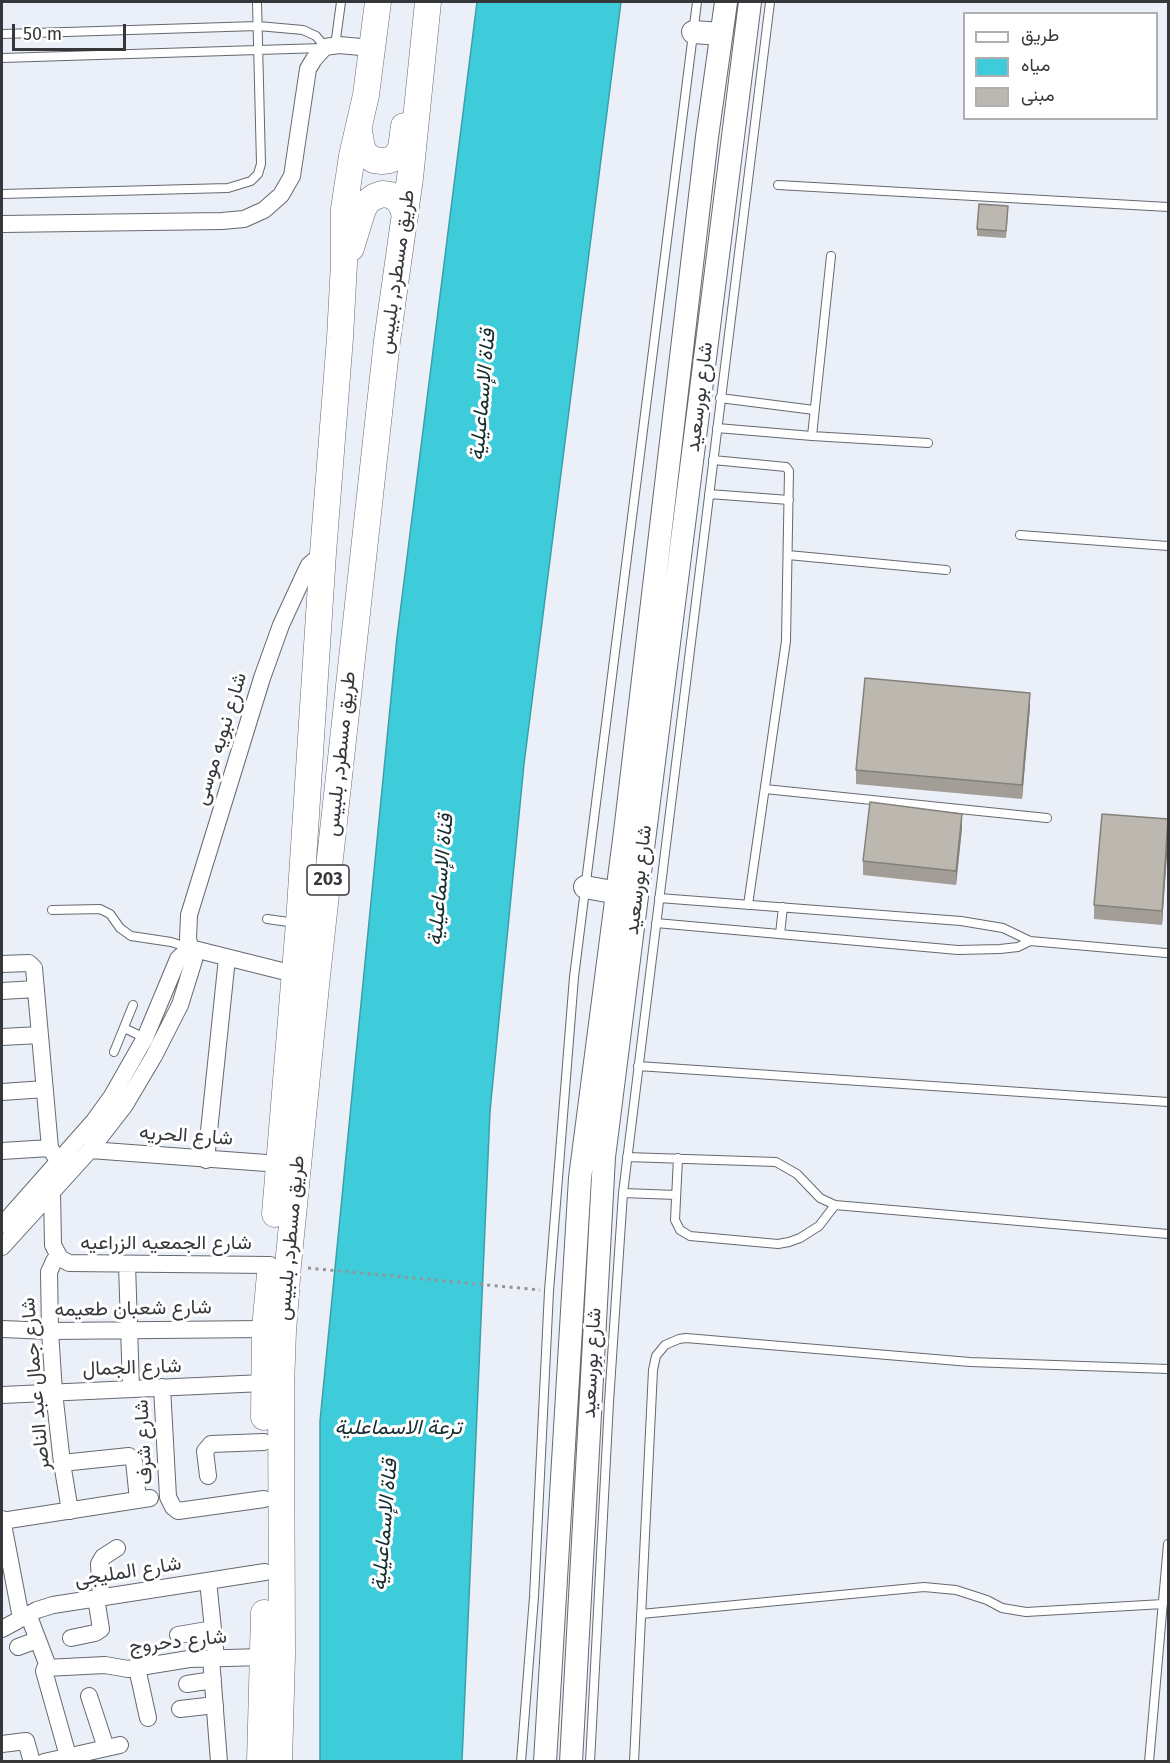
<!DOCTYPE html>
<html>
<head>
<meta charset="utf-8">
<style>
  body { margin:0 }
  #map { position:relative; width:1170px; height:1763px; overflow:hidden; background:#ebeff7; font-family:"Fira Sans",Vazirmatn,sans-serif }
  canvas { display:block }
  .frame { position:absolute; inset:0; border:3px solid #35373a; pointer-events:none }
  .legend { position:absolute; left:963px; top:12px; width:195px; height:108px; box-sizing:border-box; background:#fff; border:2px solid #aeafb0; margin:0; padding:8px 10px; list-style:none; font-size:18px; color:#35373a }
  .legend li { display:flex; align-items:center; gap:12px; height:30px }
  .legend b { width:30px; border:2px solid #aeafb0 }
  .scale { position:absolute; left:12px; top:24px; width:114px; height:27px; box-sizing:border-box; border:3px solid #35373a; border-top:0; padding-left:8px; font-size:18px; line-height:21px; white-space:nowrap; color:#35373a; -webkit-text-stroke:4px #fff; paint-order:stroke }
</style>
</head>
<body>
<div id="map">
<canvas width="1170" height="1763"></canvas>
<div class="frame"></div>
<ul class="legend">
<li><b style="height:8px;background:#fff"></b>طريق</li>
<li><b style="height:16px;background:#3eccda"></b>مياه</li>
<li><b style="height:16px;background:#bcb7af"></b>مبنى</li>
</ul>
<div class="scale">50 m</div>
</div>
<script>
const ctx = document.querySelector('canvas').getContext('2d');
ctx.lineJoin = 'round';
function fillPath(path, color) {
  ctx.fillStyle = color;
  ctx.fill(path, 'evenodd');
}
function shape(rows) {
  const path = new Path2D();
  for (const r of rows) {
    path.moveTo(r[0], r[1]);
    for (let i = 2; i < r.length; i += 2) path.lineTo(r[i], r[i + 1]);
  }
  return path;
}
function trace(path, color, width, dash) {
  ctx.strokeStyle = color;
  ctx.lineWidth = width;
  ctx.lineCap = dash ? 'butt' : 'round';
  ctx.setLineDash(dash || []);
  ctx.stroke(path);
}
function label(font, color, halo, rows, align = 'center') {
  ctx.font = font + ' "Fira Sans",Vazirmatn,sans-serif';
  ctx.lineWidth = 6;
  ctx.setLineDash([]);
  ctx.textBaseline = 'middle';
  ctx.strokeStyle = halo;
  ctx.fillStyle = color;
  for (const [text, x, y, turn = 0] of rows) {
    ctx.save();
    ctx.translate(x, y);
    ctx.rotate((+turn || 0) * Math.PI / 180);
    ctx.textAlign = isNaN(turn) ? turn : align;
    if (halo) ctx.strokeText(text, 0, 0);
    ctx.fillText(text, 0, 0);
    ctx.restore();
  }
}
const water = shape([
  [477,2,621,2,524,764,490,1111,462,1761,320,1761,320,1421,397,637,477,2]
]);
const path = shape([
  [308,1268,540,1290]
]);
const service = shape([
  [2,34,258,26,303,30,316,36,325,47],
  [335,46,341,2],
  [2,58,322,48],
  [778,185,1168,207],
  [2,194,228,188,251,181,258,174,261,164,257,2],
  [720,398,814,410],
  [717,428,812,436,928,443],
  [812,436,831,256],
  [713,460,786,467,789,471,786,641,748,905],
  [709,494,789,500],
  [1020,535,1168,546],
  [788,555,946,570],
  [765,789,1047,818],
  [659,898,961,921,1003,928,1030,941,1166,953],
  [52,910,100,909,110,914,120,928,131,936,171,942,190,948],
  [267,919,296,923],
  [656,923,958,950,1000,949,1018,947,1030,941],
  [780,934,783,907],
  [124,1028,145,1038],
  [114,1052,133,1005],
  [638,1066,1168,1102],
  [627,1157,776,1162,797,1174,820,1198,835,1205,1168,1234],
  [678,1158,675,1220,680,1230,690,1236,778,1244,789,1242,800,1238,819,1226,835,1205],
  [623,1193,676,1195],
  [641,1614,924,1587,956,1590,987,1600,1002,1608,1026,1612,1163,1604],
  [521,1762,534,1597,549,1291,574,977,697,2],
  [590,1762,609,1402,623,1193,770,2],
  [634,1762,653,1370,656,1356,665,1345,679,1339,686,1338,970,1362,1168,1369],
  [1149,1762,1168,1544]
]);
const minor = shape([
  [2,224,222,221,244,219,264,210,281,195,292,176,308,69,314,59,325,47,339,45,372,48],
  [190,948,294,974],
  [2,964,29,963,34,968,50,1148,58,1161],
  [2,991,36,989],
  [2,1037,40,1035],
  [2,1092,45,1089],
  [90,1150,280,1164],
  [2,1151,50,1148],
  [206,1160,227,958],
  [52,1192,53,1245,60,1258,69,1263,270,1265],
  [2,1225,94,1121,112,1096,145,1038,178,959,190,948],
  [2,1247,90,1150,125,1105,154,1056,180,1005,194,960,188,939,189,915,262,678,281,625,305,573,309,565,323,553],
  [60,1258,54,1261,49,1272,50,1331,54,1392,62,1463,70,1511],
  [127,1264,131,1389],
  [2,1329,50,1331,265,1329],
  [162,1387,168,1497,173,1507,178,1511,264,1499],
  [2,1395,263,1383],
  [62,1463,129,1456,134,1461,138,1500],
  [208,1476,205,1451,211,1444,264,1442],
  [2,1519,21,1618],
  [2,1521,150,1498],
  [208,1581,216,1658],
  [101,1598,99,1564,103,1557,117,1548],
  [28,1614,46,1661],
  [2,1629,37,1610,53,1605,265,1572],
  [178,1635,213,1629],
  [71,1638,95,1633,101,1629,96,1598],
  [18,1647,37,1640],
  [211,1658,219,1762],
  [137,1668,148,1718],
  [187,1684,213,1680],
  [89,1696,106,1748],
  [180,1709,215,1705],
  [2,1744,26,1741,32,1762],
  [68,1756,44,1671,45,1668,105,1665,128,1669,189,1659,264,1657],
  [44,1762,120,1745]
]);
const secondary = shape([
  [693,32,721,34],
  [585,887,618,893],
  [545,1762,580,1178,625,832,707,137,726,2],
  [571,1762,604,1157,750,2]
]);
const primary = shape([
  [359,131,362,148,366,155,374,160,382,161,390,160,397,155,401,148,404,126],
  [351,248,363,209,367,202,374,197,382,194,390,195,397,199,402,206,405,216],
  [275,1214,299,923,323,553,340,338,344,263,344,209,352,156,366,95,378,2],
  [264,1417,265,1329,270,1274],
  [260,1762,264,1613],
  [279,1762,282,1655,281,1385,283,1331,288,1265,317,976,387,341,410,178,428,2]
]);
const wall = shape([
  [1008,213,1006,238,977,236,977,229],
  [1030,707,1022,799,856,784,856,770],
  [1168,819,1168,840,1162,925,1094,919,1094,905],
  [962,828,956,885,863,875,863,861]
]);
const shadedWall = shape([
  [1030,693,1030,707,1022,799,1022,785],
  [962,814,962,828,956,885,956,871],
  [1168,826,1168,840,1162,925,1162,911]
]);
const building = shape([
  [979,204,1008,206,1006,231,977,229,979,204],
  [865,678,1030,693,1022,785,856,770,865,678],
  [870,802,962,814,956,871,863,861,870,802],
  [1102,814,1168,819,1162,911,1094,905,1102,814]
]);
const shields = [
  [328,880,42]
];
const shieldNames = [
  ["203",328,880]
];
const streetNames = [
  ["طريق مسطرد, بلبيس",397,272,-82],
  ["شارع بورسعيد",700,397,-83],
  ["شارع نبويه موسى",221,739,-73],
  ["طريق مسطرد, بلبيس",341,754,-84],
  ["شارع بورسعيد",639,880,-83],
  ["شارع الحريه",186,1136,4],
  ["طريق مسطرد, بلبيس",291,1238,-85],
  ["شارع الجمعيه الزراعيه",166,1243],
  ["شارع شعبان طعيمه",133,1309,-1],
  ["شارع بورسعيد",592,1363,-87],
  ["شارع الجمال",132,1368,-2],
  ["شارع جمال عبد الناصر",36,1384,-95],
  ["شارع شرف",144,1442,-93],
  ["شارع المليجى",128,1572,-9],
  ["شارع دحروج",178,1642,-6]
];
const waterNames = [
  ["قناة الإسماعيلية",483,395,-85],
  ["قناة الإسماعيلية",441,880,-85],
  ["ترعة الاسماعلية",398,1428],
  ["قناة الإسماعيلية",385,1525,-85]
];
fillPath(water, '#3eccda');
trace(water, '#3b9faa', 1.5);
trace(service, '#656970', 10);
trace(minor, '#656970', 18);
trace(secondary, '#656970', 24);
trace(primary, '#656970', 27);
trace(path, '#92959b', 3, [3, 4.5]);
trace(service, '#fff', 8);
trace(minor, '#fff', 16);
trace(secondary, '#fff', 22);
trace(primary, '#fff', 26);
fillPath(wall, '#a29d96');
fillPath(shadedWall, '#84807a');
fillPath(building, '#bcb7af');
trace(building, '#84807a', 1.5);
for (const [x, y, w] of shields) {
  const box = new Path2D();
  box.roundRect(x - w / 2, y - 15, w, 30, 4.5);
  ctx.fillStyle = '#fff';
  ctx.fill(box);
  trace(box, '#35373a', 1.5);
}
label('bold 18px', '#35373a', null, shieldNames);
label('20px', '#35373a', '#fff', streetNames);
label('italic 21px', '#172e31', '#fff', waterNames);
</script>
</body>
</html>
